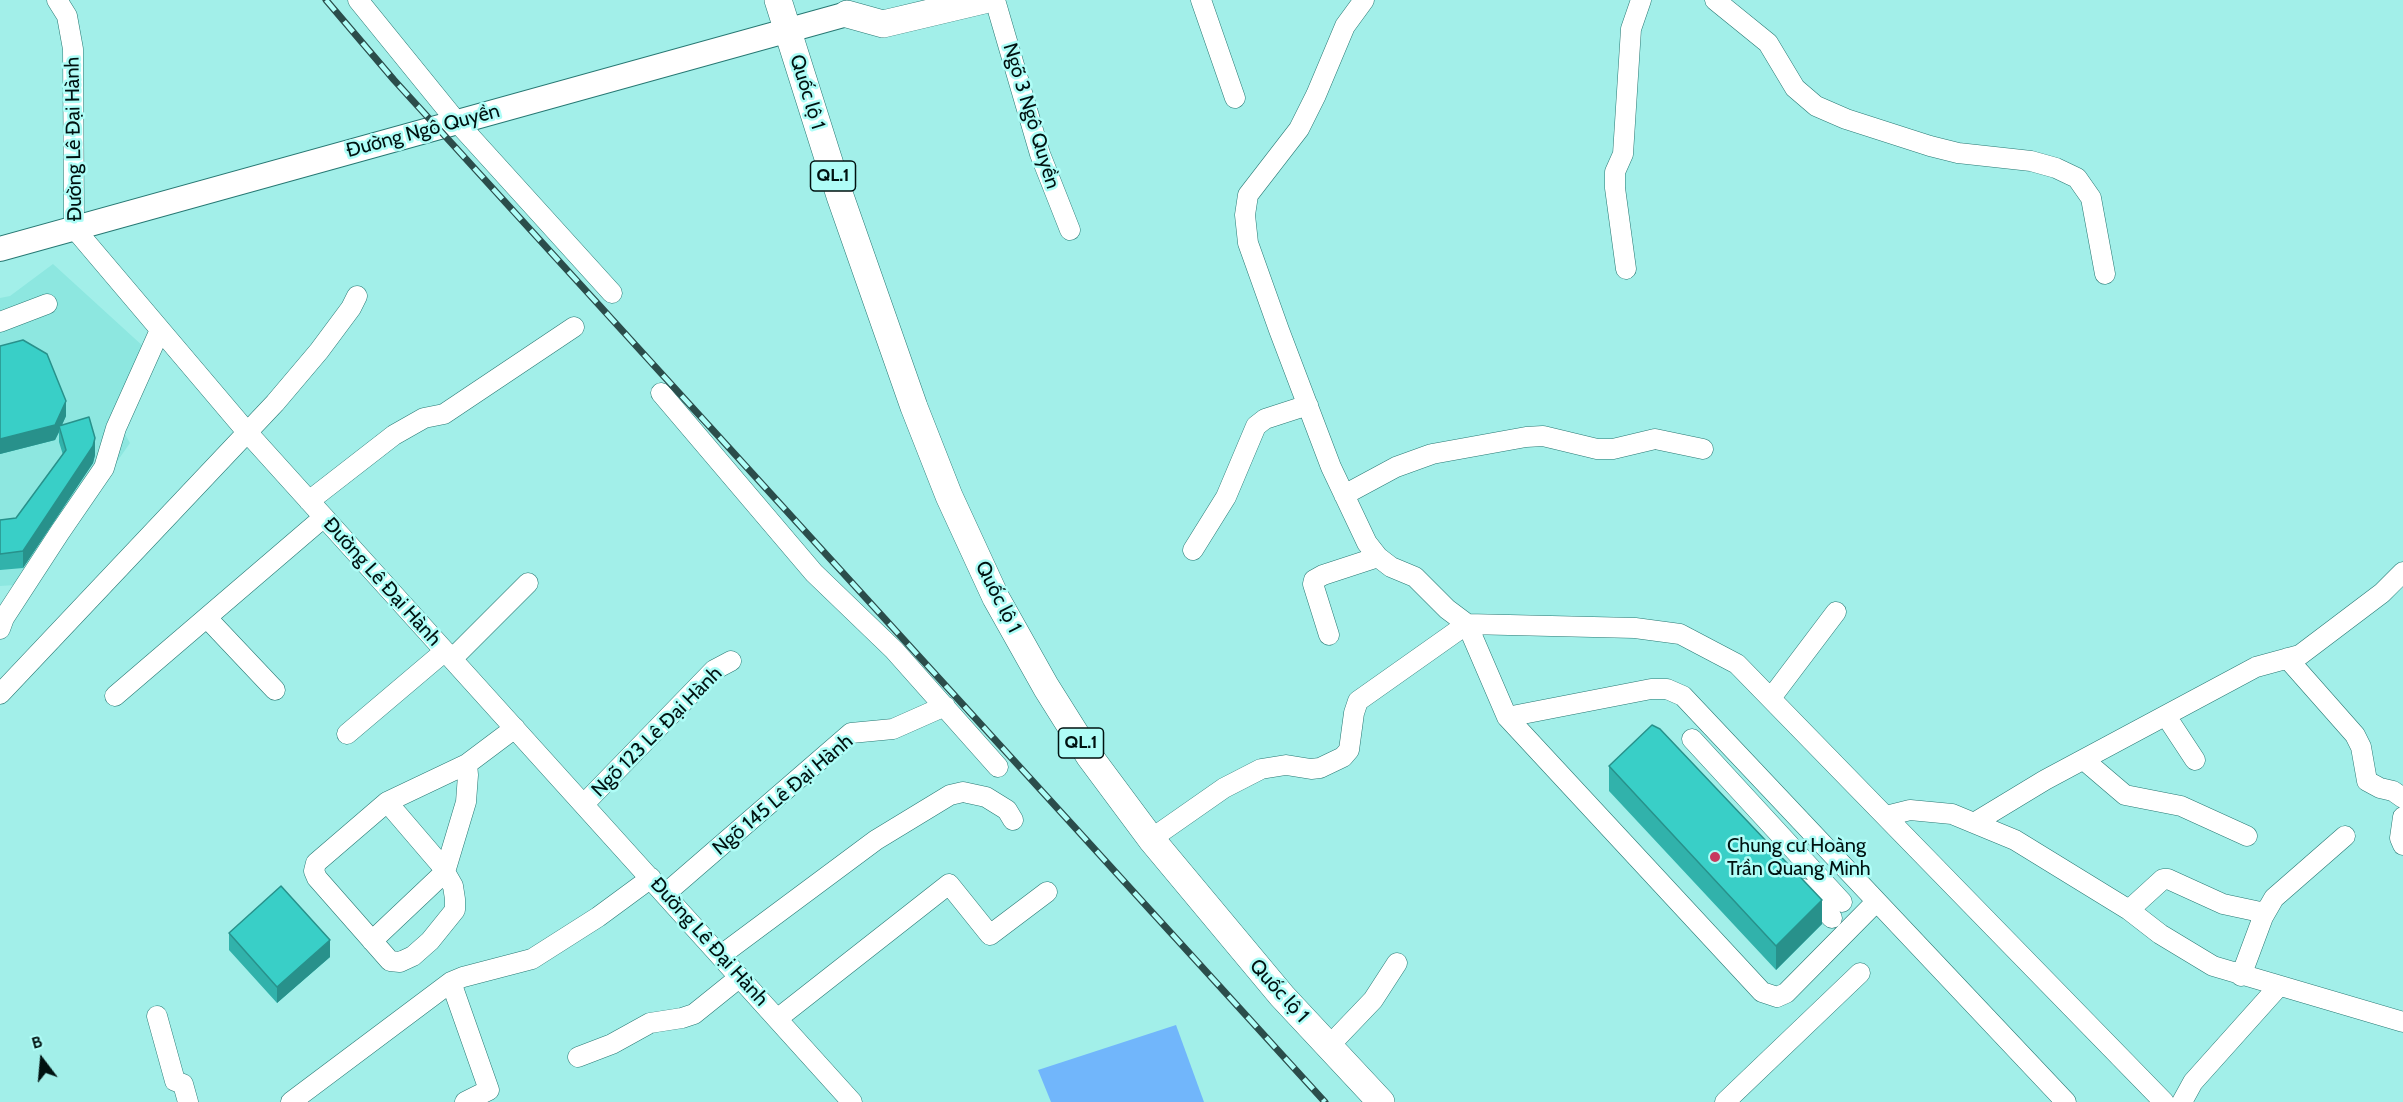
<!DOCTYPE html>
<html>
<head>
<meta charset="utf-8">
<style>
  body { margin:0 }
  #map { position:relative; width:2403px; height:1102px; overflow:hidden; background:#a2efe9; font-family:Cabin,sans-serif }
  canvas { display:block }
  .north { position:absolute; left:12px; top:1030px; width:60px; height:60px; -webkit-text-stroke:4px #affdf7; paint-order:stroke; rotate:344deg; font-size:16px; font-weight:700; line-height:24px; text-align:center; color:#001211 }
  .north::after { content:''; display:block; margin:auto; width:21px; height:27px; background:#001211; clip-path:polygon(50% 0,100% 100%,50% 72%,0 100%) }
</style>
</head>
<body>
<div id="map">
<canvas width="2403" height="1102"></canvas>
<div class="north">B</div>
</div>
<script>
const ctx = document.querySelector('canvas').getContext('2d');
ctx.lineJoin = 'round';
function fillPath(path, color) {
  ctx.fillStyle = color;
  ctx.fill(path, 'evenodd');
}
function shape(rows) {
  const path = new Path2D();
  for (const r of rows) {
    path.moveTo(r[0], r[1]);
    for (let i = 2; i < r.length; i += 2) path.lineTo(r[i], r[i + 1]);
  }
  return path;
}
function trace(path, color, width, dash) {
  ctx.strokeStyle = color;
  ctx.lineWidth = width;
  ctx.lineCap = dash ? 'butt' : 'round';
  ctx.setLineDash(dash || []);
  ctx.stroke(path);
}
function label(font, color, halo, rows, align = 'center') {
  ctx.font = font + ' Cabin,sans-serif';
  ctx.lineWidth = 5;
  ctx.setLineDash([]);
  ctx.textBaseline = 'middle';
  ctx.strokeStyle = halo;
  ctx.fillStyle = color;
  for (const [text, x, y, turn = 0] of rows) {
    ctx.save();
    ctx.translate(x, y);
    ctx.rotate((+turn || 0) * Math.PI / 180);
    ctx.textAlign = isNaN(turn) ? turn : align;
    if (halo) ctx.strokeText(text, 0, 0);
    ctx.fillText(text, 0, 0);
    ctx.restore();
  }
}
const built = shape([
  [53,264,156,358,123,431,130,443,31,584,0,586,0,298,10,296]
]);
const water = shape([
  [1176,1025,1204,1102,1051,1102,1038,1070]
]);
const minor = shape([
  [57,0,67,16,73,49,74,228,247,432,852,1102],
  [358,0,457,122,612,293],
  [995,0,1040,154,1070,230],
  [1201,0,1235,98],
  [1364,0,1345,26,1316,95,1299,129,1248,195,1245,215,1248,243,1279,330,1331,467,1367,543,1378,557,1391,567,1415,577,1447,609,1467,624,1635,628,1680,634,1737,664,2164,1102],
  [1715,0,1768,43,1795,88,1816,106,1846,119,1930,146,1958,153,2031,161,2056,168,2077,178,2091,198,2105,274],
  [1626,269,1615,188,1615,172,1623,154,1631,29,1641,0],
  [0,322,47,304],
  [661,393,814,573,894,650,998,767],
  [1344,495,1396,467,1432,454,1526,437,1543,436,1597,449,1613,449,1655,439,1703,449],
  [309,501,394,435,424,418,444,414,574,327],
  [1193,550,1226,497,1256,426,1265,419,1308,405],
  [207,618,275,690],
  [0,629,4,618,60,532,104,468,116,428,160,330],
  [1329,635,1313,584,1314,580,1323,575,1378,557],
  [2287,658,2355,735,2361,747,2367,781,2380,788,2393,791,2403,798],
  [452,659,528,583],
  [0,694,275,403,319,351,351,308,357,296],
  [115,696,324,517],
  [1771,698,1836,612],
  [2166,716,2195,760],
  [1507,717,1651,689,1667,689,1683,696,2066,1102],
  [347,734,445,651],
  [1692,739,1842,902],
  [2084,760,2125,795,2181,806,2247,836],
  [387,802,441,865,453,886,455,899,455,910,430,941,413,956,400,962,390,961,317,878,314,871,316,863,387,802,467,764,515,728],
  [584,804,714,670,731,661],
  [1886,816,1910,810,1952,814,2015,840,2129,910,2160,934,2213,966,2403,1022],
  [2403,817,2400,838,2403,845],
  [1974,823,2045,780,2256,667,2300,655,2382,593,2403,572],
  [1151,839,1224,788,1261,769,1286,765,1311,769,1320,768,1343,757,1349,750,1354,713,1358,701,1467,624,1507,717,1762,992,1777,997,1786,993,1876,902],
  [1804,889,1832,918],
  [665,894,851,733,893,729,945,706],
  [2129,910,2163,879,2168,879,2223,904,2265,913],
  [372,941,445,872,466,802,468,775,467,764],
  [720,956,876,840,950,795,963,792,986,797,1007,810,1013,820],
  [2241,976,2263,917,2274,898,2345,836],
  [451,982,489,1090,465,1102],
  [157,1016,175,1081,183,1084,188,1102],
  [777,1019,949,884,990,935,1047,892],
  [1329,1046,1373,1000,1397,963],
  [578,1057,612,1044,650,1023,682,1018,694,1014,740,977],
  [291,1102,451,982,463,977,532,959,598,917,651,878],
  [1725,1102,1860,973],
  [2182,1102,2193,1082,2279,986]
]);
const major = shape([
  [0,249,847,14]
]);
const highway = shape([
  [778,0,840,196,914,407,949,496,996,598,1046,687,1090,757,1151,839,1282,996,1381,1102],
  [847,14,883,24,984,0]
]);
const rail = shape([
  [326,0,394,80,1325,1102]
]);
const wall = shape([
  [0,346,66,416,62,425,95,455,93,463,23,568,0,570,0,520,16,518,63,455,59,442,59,432,55,440,0,454],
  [1609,766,1822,924,1776,970,1609,791],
  [229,933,330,957,277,1003,229,950]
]);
const shadedWall = shape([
  [66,401,66,416,60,429,59,426,59,432,55,440,0,454,0,439],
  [95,438,95,455,93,463,23,568,23,551],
  [1822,900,1822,924,1776,970,1776,946],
  [330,940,330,957,277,1003,277,987]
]);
const building = shape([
  [23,340,47,354,66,401,55,425,0,439,0,346,23,340],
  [89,417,95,438,93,446,23,551,0,554,0,520,16,518,66,450,59,426,89,417],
  [1652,725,1660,729,1822,900,1776,946,1609,766,1652,725],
  [281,886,330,940,277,987,229,933,281,886]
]);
const markers = [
  [1715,857,6,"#c8395e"]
];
const shields = [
  [833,176,45],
  [1081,743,45]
];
const shieldNames = [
  ["QL.1",833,176],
  ["QL.1",1081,743]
];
const streetNames = [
  ["Quốc lộ 1",807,92,73],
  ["Ngõ 3 Ngô Quyền",1031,116,73],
  ["Đường Ngô Quyền",423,131,-15],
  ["Đường Lê Đại Hành",74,139,-91],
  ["Đường Lê Đại Hành",382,582,48],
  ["Quốc lộ 1",998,597,63],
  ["Ngõ 123 Lê Đại Hành",657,732,-45],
  ["Ngõ 145 Lê Đại Hành",783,795,-40],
  ["Đường Lê Đại Hành",709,942,48],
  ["Quốc lộ 1",1279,991,48]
];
const poiNames = [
  ["Chung cư Hoàng",1727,846],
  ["Trần Quang Minh",1727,869]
];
fillPath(built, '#8de7e0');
fillPath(water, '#71b6fb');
trace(minor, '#277873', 21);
trace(major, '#277873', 26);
trace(highway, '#277873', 28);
trace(minor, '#fff', 20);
trace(major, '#fff', 24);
trace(highway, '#fff', 27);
trace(rail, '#2b4d4b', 7);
trace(rail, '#affdf7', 4.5, [14]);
fillPath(wall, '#31b2ab');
fillPath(shadedWall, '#28918b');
fillPath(building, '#39cfc7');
trace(building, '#28918b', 1.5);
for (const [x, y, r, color] of markers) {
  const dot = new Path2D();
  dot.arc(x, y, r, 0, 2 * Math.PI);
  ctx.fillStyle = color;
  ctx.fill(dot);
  trace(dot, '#affdf7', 2);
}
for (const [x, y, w] of shields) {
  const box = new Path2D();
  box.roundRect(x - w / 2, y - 15, w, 30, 4.5);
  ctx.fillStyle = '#affdf7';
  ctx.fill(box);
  trace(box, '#001211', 1.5);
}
label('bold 18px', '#001211', null, shieldNames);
label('20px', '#001211', '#affdf7', streetNames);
label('20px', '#001211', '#affdf7', poiNames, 'left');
</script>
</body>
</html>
